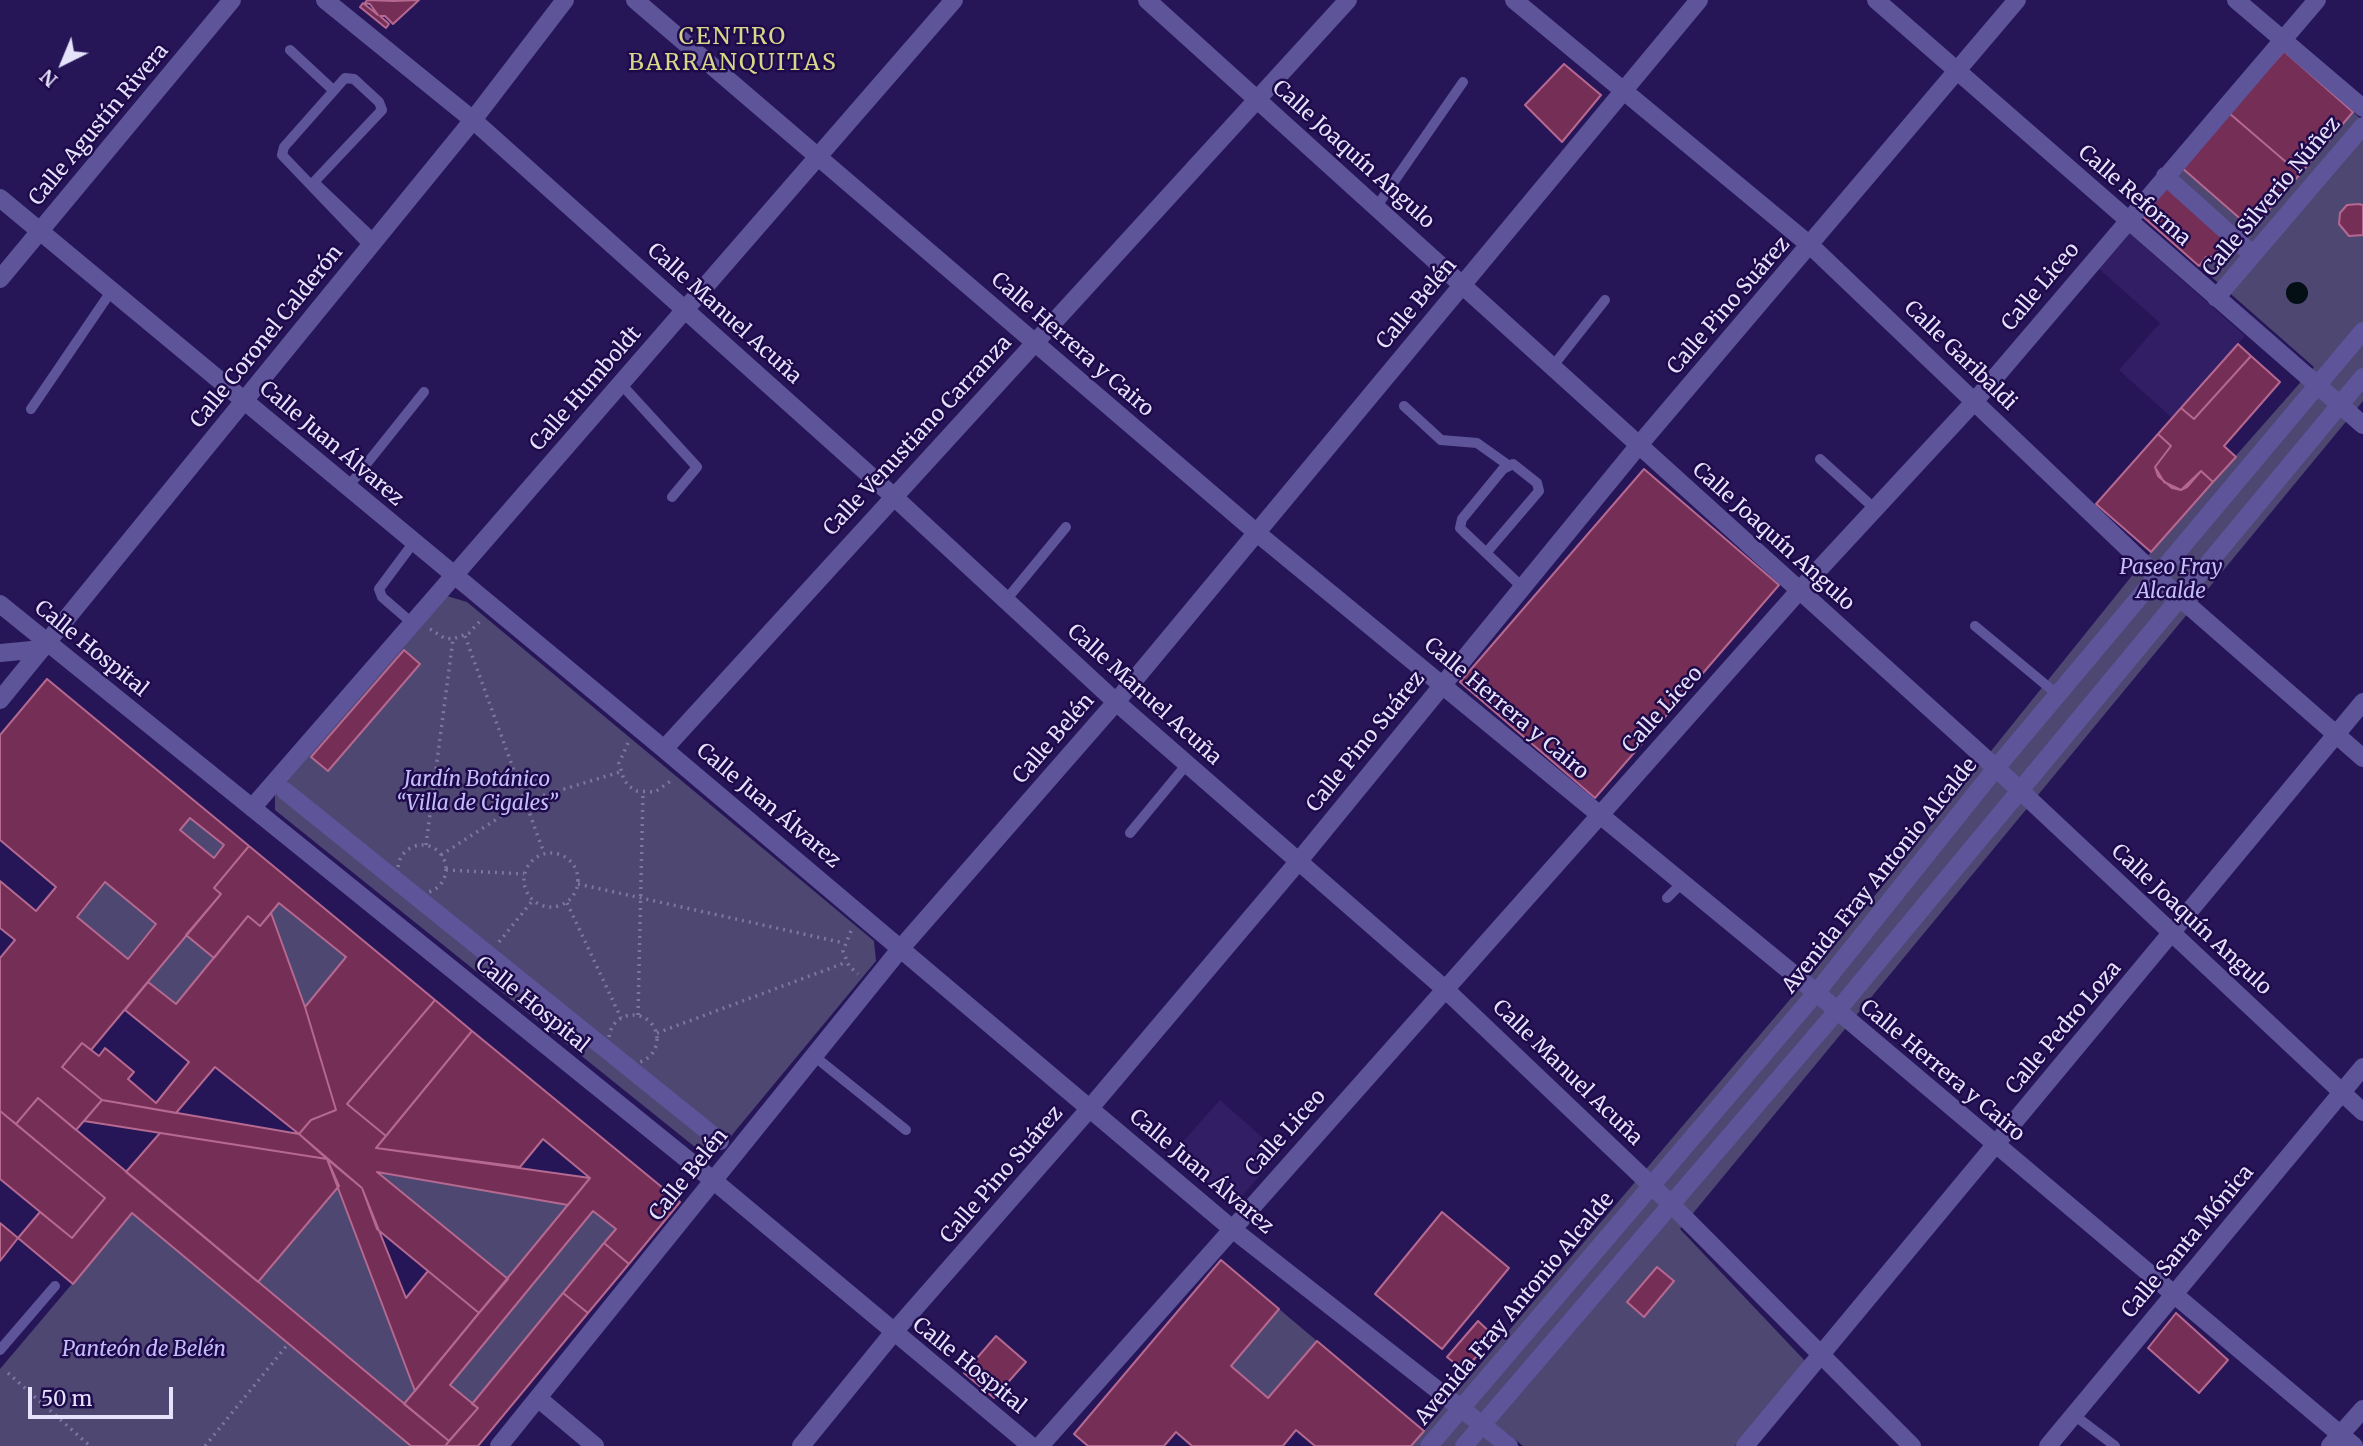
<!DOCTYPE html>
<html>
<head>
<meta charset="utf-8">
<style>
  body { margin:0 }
  #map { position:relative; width:2363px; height:1446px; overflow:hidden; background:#271657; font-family:Merriweather,serif }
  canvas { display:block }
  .north { position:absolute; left:28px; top:28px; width:70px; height:70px; -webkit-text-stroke:5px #1e0a4b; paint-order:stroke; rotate:223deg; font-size:19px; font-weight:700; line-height:28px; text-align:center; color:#e5e3fc }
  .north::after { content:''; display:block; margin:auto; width:24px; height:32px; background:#e5e3fc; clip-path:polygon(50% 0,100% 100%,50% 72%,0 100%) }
  .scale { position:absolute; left:28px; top:1387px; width:145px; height:32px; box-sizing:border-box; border:4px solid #e5e3fc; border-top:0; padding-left:9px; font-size:21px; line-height:24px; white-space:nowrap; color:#e5e3fc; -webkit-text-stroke:5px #1e0a4b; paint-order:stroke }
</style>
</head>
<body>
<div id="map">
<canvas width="2363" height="1446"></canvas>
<div class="north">N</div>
<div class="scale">50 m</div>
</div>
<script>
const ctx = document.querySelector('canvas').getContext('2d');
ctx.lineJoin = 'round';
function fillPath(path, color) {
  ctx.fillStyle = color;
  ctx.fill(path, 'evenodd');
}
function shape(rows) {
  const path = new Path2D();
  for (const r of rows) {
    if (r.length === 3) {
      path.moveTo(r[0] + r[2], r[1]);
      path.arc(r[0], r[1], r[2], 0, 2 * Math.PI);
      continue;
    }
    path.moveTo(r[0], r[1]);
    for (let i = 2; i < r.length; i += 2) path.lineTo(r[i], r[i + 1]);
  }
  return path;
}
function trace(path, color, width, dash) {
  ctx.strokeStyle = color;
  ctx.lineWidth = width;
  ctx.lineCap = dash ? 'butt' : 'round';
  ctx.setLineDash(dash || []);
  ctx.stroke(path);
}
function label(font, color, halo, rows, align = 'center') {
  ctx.font = font + ' Merriweather,serif';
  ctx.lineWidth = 5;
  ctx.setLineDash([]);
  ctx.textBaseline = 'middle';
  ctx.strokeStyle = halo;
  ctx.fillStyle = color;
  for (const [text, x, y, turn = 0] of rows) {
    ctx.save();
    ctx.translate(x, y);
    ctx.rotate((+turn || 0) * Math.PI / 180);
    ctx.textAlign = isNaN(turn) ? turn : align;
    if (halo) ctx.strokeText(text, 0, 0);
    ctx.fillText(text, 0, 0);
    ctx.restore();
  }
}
const built = shape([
  [2128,232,2245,336,2172,418,2119,370,2160,323,2097,267],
  [1220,1100,1280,1153,1232,1207,1172,1154]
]);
const green = shape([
  [2353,112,2363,121,2363,401,1680,1229,1806,1362,1735,1446,1523,1446,1507,1433,1496,1446,1411,1446,1815,970,2151,552,2314,367,2199,266,2206,257,2165,186,2181,167,2252,229],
  [2300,282,2307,290,2302,302,2286,290,2290,284],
  [447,596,467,602,874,941,876,961,722,1147,695,1147,275,810,275,789],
  [190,818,224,845,214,858,180,830],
  [105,882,156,924,128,959,77,917],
  [279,903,346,957,305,1007,271,913],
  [186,935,214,958,176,1004,148,982],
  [377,1172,568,1205,508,1279],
  [339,1186,415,1391,404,1404,258,1282],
  [593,1211,616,1229,472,1404,450,1385],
  [132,1213,288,1344,413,1446,0,1446,0,1369],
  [1279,1309,1317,1341,1268,1398,1231,1366]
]);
const water = shape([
  [2297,293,11]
]);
const building = shape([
  [367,0,393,1,419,0,393,24,385,16,380,16,389,24,386,28,360,7,363,3,378,15,370,4,365,3,367,0],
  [2284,51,2353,112,2300,174,2229,113,2284,51],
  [1564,64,1601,95,1562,142,1525,105,1564,64],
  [2229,113,2300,174,2252,229,2181,167,2229,113],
  [2165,186,2223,238,2223,251,2218,257,2206,257,2199,266,2140,214,2165,186],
  [2359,204,2363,205,2363,235,2349,236,2339,224,2340,213,2347,205,2359,204],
  [2238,344,2251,356,2194,419,2181,408,2238,344],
  [2251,356,2280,382,2224,446,2236,457,2213,482,2201,471,2187,487,2181,490,2172,488,2158,476,2155,467,2171,446,2158,434,2181,408,2194,419,2251,356],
  [2158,434,2171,446,2155,467,2164,482,2181,490,2201,471,2213,482,2151,552,2096,504,2158,434],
  [1644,469,1779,585,1595,798,1460,682,1644,469],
  [404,650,420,664,328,771,311,757,404,650],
  [47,679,249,846,214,888,221,894,91,1050,82,1043,62,1067,102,1100,76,1130,38,1098,16,1124,0,1111,0,958,15,940,0,928,0,881,36,911,56,887,0,840,0,735,47,679],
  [190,818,224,845,214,858,180,830,190,818],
  [105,882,156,924,128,959,77,917,105,882],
  [249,846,435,1000,347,1104,386,1136,376,1148,590,1178,568,1205,377,1172,508,1279,479,1313,377,1229,362,1188,299,1134,311,1120,336,1110,305,1007,346,957,279,903,260,926,248,916,214,958,186,935,221,894,214,888,249,846],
  [271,913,305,1007,336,1110,311,1120,299,1134,215,1067,176,1113,102,1100,62,1067,82,1043,99,1056,105,1048,134,1072,128,1079,156,1103,189,1062,125,1010,148,982,176,1004,248,916,260,926,271,913],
  [435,1000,472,1031,386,1136,347,1104,435,1000],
  [472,1031,680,1202,629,1264,604,1243,616,1229,593,1211,450,1385,478,1408,449,1441,404,1404,590,1178,543,1139,520,1167,376,1148,472,1031],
  [38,1098,449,1441,445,1446,411,1446,132,1213,73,1284,18,1238,40,1212,72,1238,105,1198,16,1124,38,1098],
  [102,1100,299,1134,327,1159,84,1121,102,1100],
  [0,1111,105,1198,72,1238,0,1179,0,1111],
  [160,1133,327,1159,339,1186,258,1282,126,1172,160,1133],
  [327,1159,362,1188,406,1298,428,1271,479,1313,415,1391,327,1159],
  [1442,1212,1509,1268,1442,1349,1375,1294,1442,1212],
  [0,1223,18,1238,0,1261,0,1223],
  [604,1243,629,1264,588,1313,563,1293,604,1243],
  [1221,1260,1279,1309,1231,1366,1268,1398,1317,1341,1424,1431,1411,1446,1315,1446,1296,1430,1283,1446,1192,1446,1176,1432,1164,1446,1088,1446,1074,1434,1221,1260],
  [1657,1267,1674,1281,1644,1317,1627,1302,1657,1267],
  [563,1293,588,1313,478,1446,445,1446,478,1408,472,1404,563,1293],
  [2176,1313,2228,1360,2199,1393,2148,1348,2176,1313],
  [1478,1321,1494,1336,1464,1371,1447,1357,1478,1321],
  [996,1336,1026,1362,994,1398,964,1373,996,1336]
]);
const path = shape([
  [430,629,444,638,453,639,469,633,481,620],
  [465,636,544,853],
  [628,743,619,763,624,780,630,787,637,791,655,792,672,780],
  [422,869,24],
  [426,845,453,639],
  [551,880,27],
  [441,855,525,801,620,772],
  [446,870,524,874],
  [578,884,844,943],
  [567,903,621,1018],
  [851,931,843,951,849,966,858,974],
  [499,942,533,900],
  [633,1039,24],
  [638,1015,643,792],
  [657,1033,847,962],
  [8,1373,90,1446],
  [205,1446,288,1344]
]);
const lane = shape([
  [290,50,333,90],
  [1377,206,1463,82],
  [370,247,282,155,284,147,345,78,354,79,379,102,382,110,314,182,375,240],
  [1553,366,1605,300],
  [621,384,697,467,672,497],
  [1404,406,1441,440,1477,443,1508,465],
  [31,409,112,290],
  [1820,459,1875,509],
  [348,487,424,392],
  [1486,553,1539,491,1537,483,1513,464,1503,469,1462,519,1460,528,1463,531,1522,587],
  [1006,600,1066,527],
  [412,623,382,597,379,589,414,542],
  [1975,626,2058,695],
  [1130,833,1187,764],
  [1667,898,1682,883],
  [814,1056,906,1130],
  [0,1350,55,1286],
  [2074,1415,2115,1446]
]);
const street = shape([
  [325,0,473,120,893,496,1116,702,1446,990,1673,1206,1912,1446],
  [635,0,1257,533,1819,995,2354,1446],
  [1147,0,1996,768,2363,1112],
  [1514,0,1811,246,2180,598,2363,758],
  [1876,0,2363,425],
  [2236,0,2363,108],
  [2165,176,2253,255],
  [0,198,664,749,1231,1228,1509,1446],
  [0,279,232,0],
  [2216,298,2363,126],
  [0,604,714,1181,1031,1446],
  [0,653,42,649],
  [0,700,473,120,565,0],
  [664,749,1348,0],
  [285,791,720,1141],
  [252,808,954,0],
  [539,1399,595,1446],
  [499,1446,901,948,1116,702,1699,0],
  [801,1446,893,1333,1090,1108,1298,862,1639,445,2017,0],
  [1040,1446,1798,592,1974,402,2317,0],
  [1429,1446,1816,993,1996,768,2363,331],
  [1464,1446,1837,1011,2363,377],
  [1745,1446,2363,702],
  [2048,1446,2363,1067],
  [2330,1446,2363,1409]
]);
const streetNames = [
  ["Calle Agustín Rivera",99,125,-50],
  ["Calle Joaquín Angulo",1353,155,42],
  ["Calle Reforma",2134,196,41],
  ["Calle Silverio Núñez",2272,197,-50],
  ["Calle Liceo",2041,287,-50],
  ["Calle Belén",1417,304,-50],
  ["Calle Pino Suárez",1729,306,-49],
  ["Calle Manuel Acuña",724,314,42],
  ["Calle Coronel Calderón",267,337,-51],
  ["Calle Herrera y Cairo",1072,345,41],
  ["Calle Garibaldi",1960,356,44],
  ["Calle Humboldt",586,389,-49],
  ["Calle Venustiano Carranza",918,436,-47],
  ["Calle Juan Álvarez",331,444,40],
  ["Calle Joaquín Angulo",1773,537,42],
  ["Calle Hospital",91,649,39],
  ["Calle Manuel Acuña",1144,695,42],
  ["Calle Herrera y Cairo",1506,709,40],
  ["Calle Liceo",1663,710,-48],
  ["Calle Belén",1054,739,-49],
  ["Calle Pino Suárez",1366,742,-51],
  ["Calle Juan Álvarez",768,806,40],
  ["Avenida Fray Antonio Alcalde",1880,876,-51],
  ["Calle Joaquín Angulo",2191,920,43],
  ["Calle Hospital",532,1005,39],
  ["Calle Pedro Loza",2064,1028,-50],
  ["Calle Herrera y Cairo",1942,1071,40],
  ["Calle Manuel Acuña",1567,1073,44],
  ["Calle Liceo",1286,1133,-48],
  ["Calle Juan Álvarez",1201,1172,40],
  ["Calle Belén",689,1175,-51],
  ["Calle Pino Suárez",1002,1175,-49],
  ["Calle Santa Mónica",2188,1242,-50],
  ["Avenida Fray Antonio Alcalde",1515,1309,-50],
  ["Calle Hospital",969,1366,39]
];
const parkNames = [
  ["Paseo Fray",2171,568],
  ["Alcalde",2171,592],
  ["Jardín Botánico",477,780],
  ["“Villa de Cigales”",477,804],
  ["Panteón de Belén",144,1350]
];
const neighbourhoodNames = [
  ["CENTRO",733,37],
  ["BARRANQUITAS",733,63]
];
fillPath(built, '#311e65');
fillPath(green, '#4d4772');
fillPath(water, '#040f15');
fillPath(building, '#752e55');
trace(building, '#b56890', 2);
trace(path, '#7f75a4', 3.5, [2, 5]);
trace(lane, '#5e549a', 10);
trace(street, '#5e549a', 18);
label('21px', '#e5e3fc', '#1e0a4b', streetNames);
label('italic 21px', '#c3bdfa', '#1e0a4b', parkNames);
ctx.letterSpacing = '2px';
label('23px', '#d7d789', '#1e0a4b', neighbourhoodNames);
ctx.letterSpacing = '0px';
</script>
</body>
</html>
